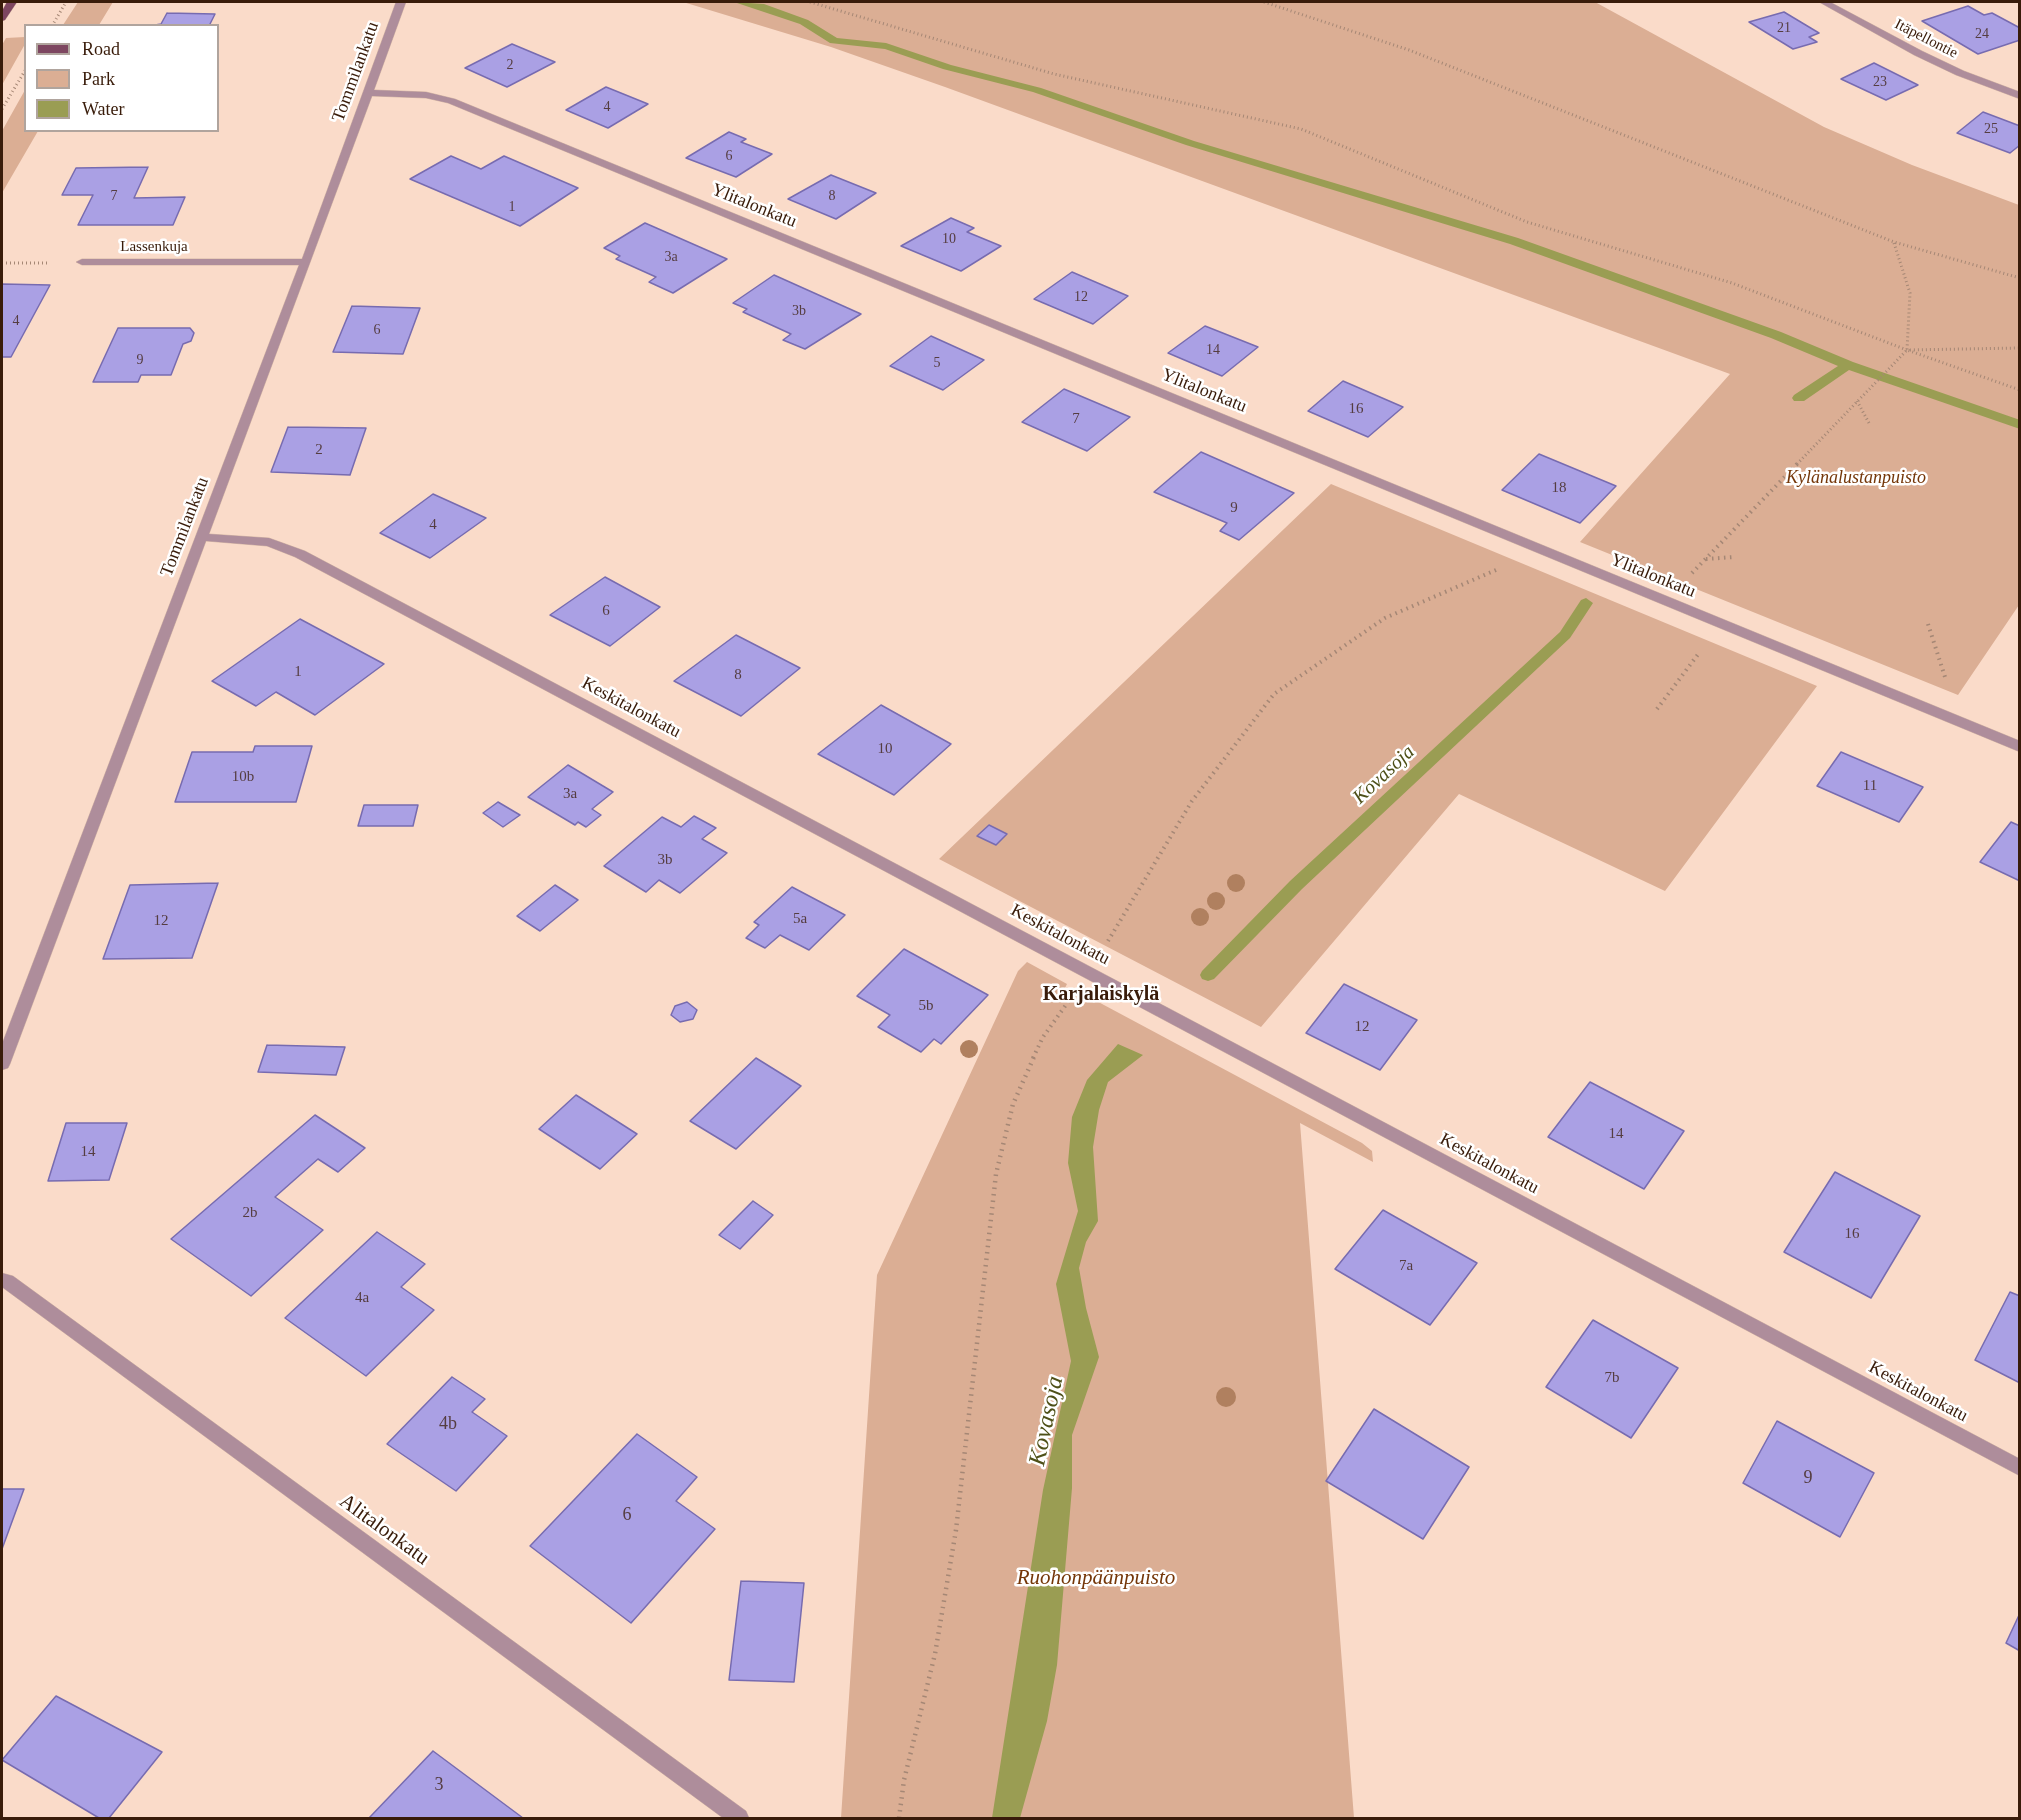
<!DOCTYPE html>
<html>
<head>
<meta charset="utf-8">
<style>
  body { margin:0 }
  #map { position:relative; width:2021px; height:1820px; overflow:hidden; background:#fadbc9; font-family:"Times New Roman",serif }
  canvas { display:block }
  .frame { position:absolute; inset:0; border:3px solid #391c0a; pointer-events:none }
  .legend { position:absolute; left:24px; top:24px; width:195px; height:108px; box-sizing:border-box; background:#fff; border:2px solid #b0a49d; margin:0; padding:8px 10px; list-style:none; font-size:18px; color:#391c0a }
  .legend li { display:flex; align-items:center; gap:12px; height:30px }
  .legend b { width:30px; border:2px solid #b0a49d }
</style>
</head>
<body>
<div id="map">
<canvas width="2021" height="1820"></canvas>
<div class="frame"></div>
<ul class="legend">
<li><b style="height:8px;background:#7d4660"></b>Road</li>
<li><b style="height:16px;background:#dbae94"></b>Park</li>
<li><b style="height:16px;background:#9a9d53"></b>Water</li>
</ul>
</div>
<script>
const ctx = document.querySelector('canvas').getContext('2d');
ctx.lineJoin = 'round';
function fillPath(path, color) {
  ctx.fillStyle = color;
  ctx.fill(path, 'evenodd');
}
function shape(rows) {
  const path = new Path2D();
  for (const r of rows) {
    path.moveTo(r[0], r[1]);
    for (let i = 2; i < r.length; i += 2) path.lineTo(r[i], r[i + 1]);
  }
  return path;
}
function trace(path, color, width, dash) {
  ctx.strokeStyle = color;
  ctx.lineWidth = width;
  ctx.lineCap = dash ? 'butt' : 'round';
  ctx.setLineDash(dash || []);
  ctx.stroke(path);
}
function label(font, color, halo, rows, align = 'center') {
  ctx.font = font + ' "Times New Roman",serif';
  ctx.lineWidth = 5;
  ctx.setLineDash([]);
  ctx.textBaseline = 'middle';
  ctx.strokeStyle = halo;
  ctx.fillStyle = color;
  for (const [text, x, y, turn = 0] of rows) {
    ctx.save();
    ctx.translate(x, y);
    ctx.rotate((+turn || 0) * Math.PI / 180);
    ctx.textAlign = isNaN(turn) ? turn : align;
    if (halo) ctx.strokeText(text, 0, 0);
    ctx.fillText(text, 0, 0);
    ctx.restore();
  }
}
const green = shape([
  [78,2,113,2,99,25,63,25],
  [683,2,1595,2,1824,127,1912,165,2019,205,2019,605,1958,695,1580,542,1730,374,945,87,831,47],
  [25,37,25,44,2,85,2,45,6,38],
  [25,90,26,130,38,131,2,193,2,131],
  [1331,484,1817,686,1665,891,1459,794,1261,1027,939,859],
  [1027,962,1067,984,1062,994,1083,1006,1089,997,1362,1143,1372,1151,1373,1162,1300,1123,1354,1818,841,1818,877,1275,1018,971]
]);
const water = shape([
  [1118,1044,1143,1055,1108,1082,1099,1110,1093,1147,1098,1221,1086,1242,1079,1268,1086,1308,1099,1357,1072,1435,1072,1488,1057,1665,1047,1721,1020,1818,992,1818,1043,1490,1071,1361,1056,1284,1078,1211,1068,1163,1072,1117,1087,1080]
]);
const stream = shape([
  [734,2,764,4,808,20,837,38,886,43,951,65,1041,88,1194,141,1518,238,1781,332,1853,362,2020,420,2020,429,1849,370,1804,401,1794,401,1792,398,1794,395,1838,366,1771,338,1510,244,1186,145,1033,92,943,69,885,49,830,43,800,24,734,2],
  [1586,598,1593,603,1570,638,1302,889,1214,979,1208,981,1202,979,1200,975,1202,971,1290,881,1560,632,1581,600,1586,598]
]);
const building = shape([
  [1968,6,1984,15,1992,13,2020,28,2020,40,1978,54,1922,21,1968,6],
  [1784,12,1819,33,1809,37,1817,42,1793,49,1749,22,1784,12],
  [167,13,215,14,209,26,149,26,161,24,167,13],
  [512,44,555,62,507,87,465,68,512,44],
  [1874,63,1918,85,1886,100,1841,79,1874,63],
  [606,87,648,104,608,128,566,110,606,87],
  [1983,112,2020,126,2020,145,2010,153,1957,133,1983,112],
  [729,132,746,139,741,142,772,154,736,177,686,158,729,132],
  [451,156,481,169,504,156,578,188,520,226,410,179,451,156],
  [148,167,134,198,185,197,173,225,78,225,93,195,62,195,76,168,148,167],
  [831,175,876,193,836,219,788,199,831,175],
  [951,218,974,228,967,232,1001,246,961,271,901,246,951,218],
  [645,223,727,259,673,293,649,282,656,277,616,259,620,256,604,248,645,223],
  [1072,272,1128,296,1093,324,1034,299,1072,272],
  [774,275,861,314,805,349,783,340,791,334,743,312,747,309,733,303,774,275],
  [2,284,50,285,11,357,2,357,2,284],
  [352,306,420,308,403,354,333,352,352,306],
  [1205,326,1258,347,1222,376,1168,353,1205,326],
  [118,328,190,328,194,333,191,341,183,344,171,375,141,375,138,382,93,382,118,328],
  [931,336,984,360,943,390,890,366,931,336],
  [1343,381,1403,407,1368,437,1308,411,1343,381],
  [1064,389,1130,417,1087,451,1022,422,1064,389],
  [288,427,366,428,350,475,271,472,288,427],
  [1201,452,1294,493,1239,540,1220,531,1227,523,1154,492,1201,452],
  [1539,454,1616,486,1580,523,1502,490,1539,454],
  [433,494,486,518,430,558,380,533,433,494],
  [605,577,660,607,610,646,550,615,605,577],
  [300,619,384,664,315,715,276,692,256,706,212,681,300,619],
  [736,635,800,668,741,716,674,681,736,635],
  [881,705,951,744,894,795,818,754,881,705],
  [255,746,312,746,296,802,175,802,192,752,253,752,255,746],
  [1841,752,1923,787,1899,822,1817,786,1841,752],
  [568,765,613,792,592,809,601,815,586,827,578,822,575,825,528,797,568,765],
  [498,802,520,815,503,827,483,813,498,802],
  [364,805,418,805,413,826,358,826,364,805],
  [694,816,716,828,702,839,727,853,680,893,659,880,646,892,604,866,662,817,681,827,694,816],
  [2011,822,2020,826,2020,881,1980,862,2011,822],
  [989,825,1007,834,996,845,977,836,989,825],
  [218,883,192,958,103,959,130,885,218,883],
  [555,885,578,900,540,931,517,916,555,885],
  [792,887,845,915,809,950,780,935,765,948,746,938,759,925,754,922,792,887],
  [904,949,988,995,941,1044,934,1039,921,1052,878,1027,890,1015,857,996,904,949],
  [1344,984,1417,1020,1380,1070,1306,1033,1344,984],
  [687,1002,697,1010,693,1019,680,1022,671,1015,675,1006,687,1002],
  [267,1045,345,1047,336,1075,258,1072,267,1045],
  [756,1058,801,1086,736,1149,690,1121,756,1058],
  [1590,1082,1684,1131,1644,1189,1548,1137,1590,1082],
  [576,1095,637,1134,600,1169,539,1129,576,1095],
  [315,1115,365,1148,338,1172,318,1159,275,1197,323,1230,251,1296,171,1239,315,1115],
  [66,1123,127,1123,109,1180,48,1181,66,1123],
  [1835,1172,1920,1216,1871,1298,1784,1252,1835,1172],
  [753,1201,773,1215,740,1249,719,1235,753,1201],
  [1383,1210,1477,1263,1430,1325,1335,1269,1383,1210],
  [377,1232,425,1264,401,1287,434,1310,366,1376,285,1318,377,1232],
  [2010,1292,2020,1296,2020,1383,1975,1360,2010,1292],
  [1593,1320,1678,1368,1631,1438,1546,1387,1593,1320],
  [452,1377,485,1399,472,1412,507,1436,456,1491,387,1444,452,1377],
  [1374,1409,1469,1467,1423,1539,1326,1481,1374,1409],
  [1777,1421,1874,1473,1840,1537,1743,1483,1777,1421],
  [637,1434,697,1477,676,1501,715,1529,631,1623,530,1546,637,1434],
  [2,1489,24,1489,2,1549,2,1489],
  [741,1581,804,1583,794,1682,729,1680,741,1581],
  [2020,1613,2020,1651,2006,1643,2020,1613],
  [56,1696,162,1752,109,1818,99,1818,2,1760,56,1696],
  [433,1751,523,1818,369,1818,433,1751]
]);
const pathFar2 = shape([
  [810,2,1054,74,1301,129,1527,222,1732,283,1907,350,2020,348],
  [1264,2,1409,50,1894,242,2020,278],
  [52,26,66,2],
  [2,109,26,69],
  [1894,243,1910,293,1907,350],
  [2,263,49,263],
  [1857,401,1869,423],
  [1797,464,1907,350,2020,390]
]);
const pathFar1 = shape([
  [1706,559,1734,557],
  [1692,573,1799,462],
  [1928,624,1945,677],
  [1657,709,1699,653],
  [1108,941,1192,801,1274,694,1385,618,1496,570],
  [1033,1058,1043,1037,1068,1002]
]);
const path = shape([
  [899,1818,904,1780,935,1654,956,1530,996,1174,1013,1104,1034,1057]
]);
const minor = shape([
  [396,2,406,2,374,90,426,92,455,99,2020,741,2020,752,448,103,426,98,372,96,209,534,269,538,305,551,2020,1459,2020,1476,295,557,267,546,206,541,10,1064,8,1068,2,1070,2,1044,299,265,82,265,76,262,82,259,302,259,396,2],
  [1819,2,1830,2,1922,51,1964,71,2020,92,2020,99,1956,75,1914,55,1819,2],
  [2,1273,13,1276,746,1811,749,1818,723,1818,2,1287,2,1273]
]);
const major = shape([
  [7,2,17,2,5,20,2,21,2,11,7,2]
]);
const trees = [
  [1236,883,9],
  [1216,901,9],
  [1200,917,9],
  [969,1049,9],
  [1226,1397,10]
];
const farNumbernames = [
  ["21",1784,28],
  ["24",1982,34],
  ["2",510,65],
  ["23",1880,82],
  ["4",607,107],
  ["25",1991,129],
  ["6",729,156],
  ["7",114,196],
  ["8",832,196],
  ["1",512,207],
  ["10",949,239],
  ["3a",671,257],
  ["12",1081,297],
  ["3b",799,311],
  ["4",16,321],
  ["6",377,330],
  ["14",1213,350],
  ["9",140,360],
  ["5",937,363]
];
const farStreetnames = [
  ["Itäpellontie",1926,39,27],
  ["Lassenkuja",154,247]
];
const numberNames = [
  ["16",1356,409],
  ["7",1076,419],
  ["2",319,450],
  ["18",1559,488],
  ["9",1234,508],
  ["4",433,525],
  ["6",606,611],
  ["1",298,672],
  ["8",738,675],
  ["10",885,749],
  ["10b",243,777],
  ["11",1870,786],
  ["3a",570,794],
  ["3b",665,860],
  ["5a",800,919],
  ["12",161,921],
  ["5b",926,1006],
  ["12",1362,1027],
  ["14",1616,1134],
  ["14",88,1152],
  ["2b",250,1213],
  ["16",1852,1234],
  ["7a",1406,1266],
  ["4a",362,1298],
  ["7b",1612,1378]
];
const streetNames = [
  ["Tommilankatu",356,72,-70],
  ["Ylitalonkatu",754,206,22],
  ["Ylitalonkatu",1204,391,22],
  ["Tommilankatu",185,527,-69],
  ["Ylitalonkatu",1653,576,22],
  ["Keskitalonkatu",631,708,28],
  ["Keskitalonkatu",1060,935,28],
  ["Keskitalonkatu",1489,1164,28],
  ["Keskitalonkatu",1918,1392,28]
];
const parkNames = [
  ["Kylänalustanpuisto",1856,478]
];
const nearNumbernames = [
  ["4b",448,1424],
  ["9",1808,1478],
  ["6",627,1515],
  ["3",439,1785]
];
const waterNames = [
  ["Kovasoja",1384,775,-43]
];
const neighbourhoodNames = [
  ["Karjalaiskylä",1101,995]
];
const nearStreetnames = [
  ["Alitalonkatu",384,1530,36]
];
const nearParknames = [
  ["Ruohonpäänpuisto",1096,1578]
];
const nearWaternames = [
  ["Kovasoja",1047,1421,-78]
];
fillPath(green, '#dbae94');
fillPath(water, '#9a9d53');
fillPath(stream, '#9a9d53');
fillPath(building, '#aaa0e4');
trace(building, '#776bb0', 1.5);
trace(minor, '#d7b9a7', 1);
trace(major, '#d7b9a7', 1);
trace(pathFar2, '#a58775', 3, [1, 3]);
trace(pathFar1, '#a58775', 4, [1.5, 4.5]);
trace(path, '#a58775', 4.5, [1.5, 5]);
fillPath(minor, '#ae8d9b');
fillPath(major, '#7d4660');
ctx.fillStyle = '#b0805f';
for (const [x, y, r] of trees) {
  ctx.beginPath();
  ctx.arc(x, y, r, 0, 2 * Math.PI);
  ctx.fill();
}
label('14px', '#553d40', null, farNumbernames);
label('15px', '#391c0a', '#fff', farStreetnames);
label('15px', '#553d40', null, numberNames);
label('18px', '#391c0a', '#fff', streetNames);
label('italic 18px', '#743608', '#fff', parkNames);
label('18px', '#553d40', null, nearNumbernames);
label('italic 20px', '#4e5018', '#fff', waterNames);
label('bold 20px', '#391c0a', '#fff', neighbourhoodNames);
label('21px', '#391c0a', '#fff', nearStreetnames);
label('italic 21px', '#743608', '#fff', nearParknames);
label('italic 24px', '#4e5018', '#fff', nearWaternames);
</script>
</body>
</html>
